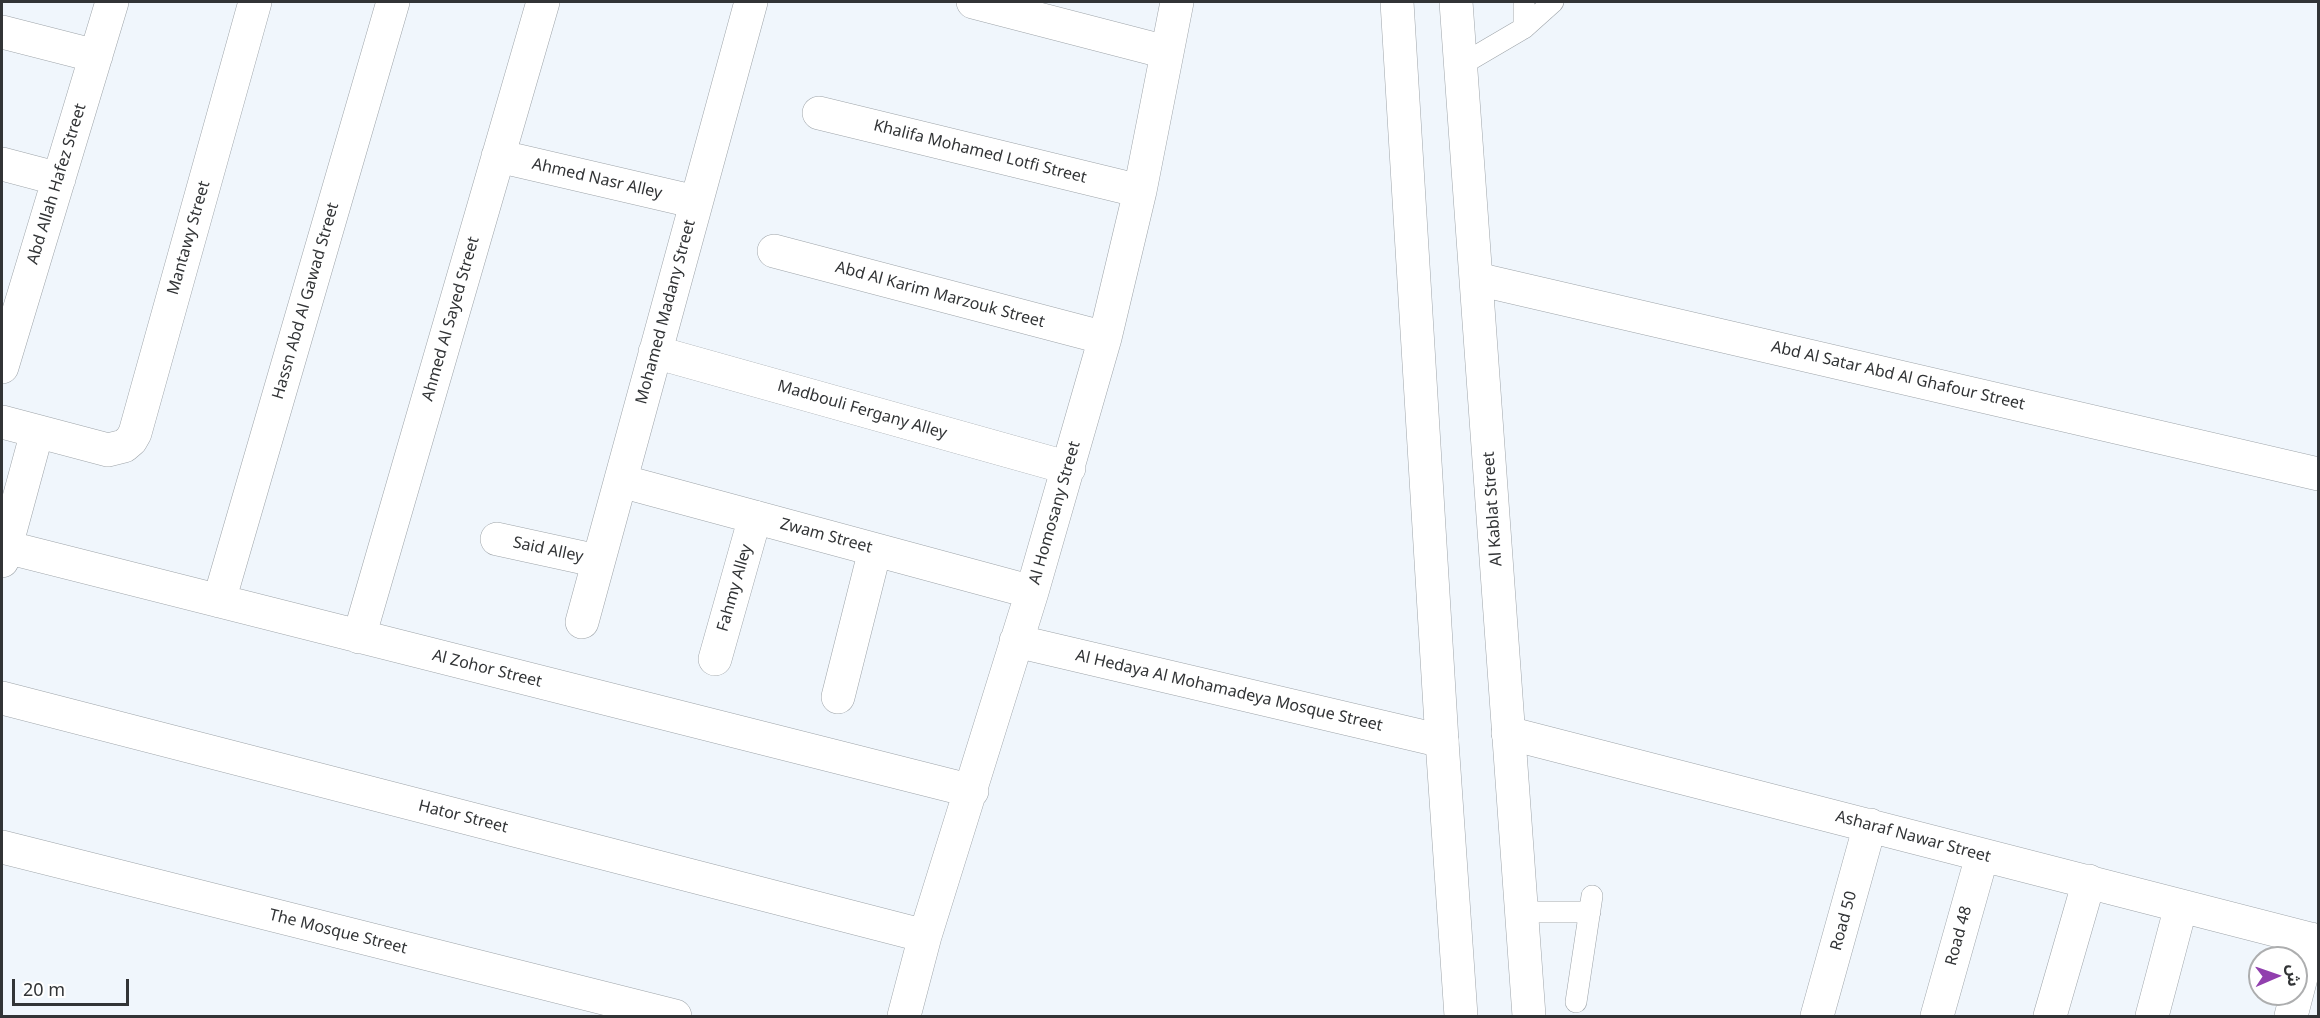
<!DOCTYPE html>
<html>
<head>
<meta charset="utf-8">
<style>
  body { margin:0 }
  #map { position:relative; width:2320px; height:1018px; overflow:hidden; background:#f0f6fc; font-family:"Noto Sans","Noto Sans Arabic",sans-serif }
  canvas { display:block }
  .frame { position:absolute; inset:0; border:3px solid #323436; pointer-events:none }
  .north { position:absolute; left:2248px; top:946px; width:60px; height:60px; box-sizing:border-box; background:#fff; border:2px solid #adaeaf; border-radius:50%; rotate:88deg; font-size:16px; font-weight:700; line-height:24px; text-align:center; color:#323436 }
  .north::after { content:''; display:block; margin:auto; width:21px; height:27px; background:#913fae; clip-path:polygon(50% 0,100% 100%,50% 72%,0 100%) }
  .scale { position:absolute; left:12px; top:979px; width:117px; height:27px; box-sizing:border-box; border:3px solid #323436; border-top:0; padding-left:8px; font-size:18px; line-height:21px; white-space:nowrap; color:#323436; -webkit-text-stroke:4px #fff; paint-order:stroke }
</style>
</head>
<body>
<div id="map">
<canvas width="2320" height="1018"></canvas>
<div class="frame"></div>
<div class="north">ش</div>
<div class="scale">20 m</div>
</div>
<script>
const ctx = document.querySelector('canvas').getContext('2d');
ctx.lineJoin = 'round';
function shape(rows) {
  const path = new Path2D();
  for (const r of rows) {
    path.moveTo(r[0], r[1]);
    for (let i = 2; i < r.length; i += 2) path.lineTo(r[i], r[i + 1]);
  }
  return path;
}
function trace(path, color, width, dash) {
  ctx.strokeStyle = color;
  ctx.lineWidth = width;
  ctx.lineCap = dash ? 'butt' : 'round';
  ctx.setLineDash(dash || []);
  ctx.stroke(path);
}
function label(font, color, halo, rows, align = 'center') {
  ctx.font = font + ' "Noto Sans",sans-serif';
  ctx.lineWidth = 5;
  ctx.setLineDash([]);
  ctx.textBaseline = 'middle';
  ctx.strokeStyle = halo;
  ctx.fillStyle = color;
  for (const [text, x, y, turn = 0] of rows) {
    ctx.save();
    ctx.translate(x, y);
    ctx.rotate((+turn || 0) * Math.PI / 180);
    ctx.textAlign = isNaN(turn) ? turn : align;
    if (halo) ctx.strokeText(text, 0, 0);
    ctx.fillText(text, 0, 0);
    ctx.restore();
  }
}
const service = shape([
  [1524,28,1524,2],
  [1461,65,1524,28,1553,2],
  [1521,912,1590,912],
  [1576,1002,1592,896]
]);
const minor = shape([
  [973,2,1166,52],
  [2,32,96,56],
  [819,113,1140,191],
  [498,156,696,202],
  [2,164,59,179],
  [774,251,1105,338],
  [1477,279,2318,474],
  [655,352,1069,468],
  [2,367,112,2],
  [2,422,108,450,124,446,131,440,135,433,255,2],
  [621,481,1032,592],
  [497,539,598,561],
  [2,546,972,791],
  [2,561,37,432],
  [219,601,393,2],
  [582,622,751,2],
  [359,637,543,2],
  [1016,641,1442,741],
  [715,659,755,517],
  [838,697,875,550],
  [2,698,925,936],
  [1508,733,2318,941],
  [2,847,675,1016],
  [904,1016,925,936,1032,592,1105,338,1140,191,1177,2],
  [1817,1016,1870,825],
  [1937,1016,1982,856],
  [2050,1016,2089,881],
  [2152,1016,2181,906],
  [2291,1016,2311,939]
]);
const secondary = shape([
  [1397,2,1442,741,1461,1016],
  [1456,2,1529,1016]
]);
const streetNames = [
  ["Khalifa Mohamed Lotfi Street",980,152,14],
  ["Ahmed Nasr Alley",597,179,13],
  ["Abd Allah Hafez Street",57,184,-73],
  ["Mantawy Street",189,238,-74],
  ["Abd Al Karim Marzouk Street",940,295,15],
  ["Hassn Abd Al Gawad Street",306,301,-74],
  ["Mohamed Madany Street",666,312,-75],
  ["Ahmed Al Sayed Street",451,319,-74],
  ["Abd Al Satar Abd Al Ghafour Street",1898,376,13],
  ["Madbouli Fergany Alley",862,410,16],
  ["Al Kablat Street",1493,509,-94],
  ["Al Homosany Street",1055,513,-74],
  ["Zwam Street",826,536,15],
  ["Said Alley",548,550,12],
  ["Fahmy Alley",735,588,-74],
  ["Al Zohor Street",487,669,14],
  ["Al Hedaya Al Mohamadeya Mosque Street",1229,691,13],
  ["Hator Street",463,817,14],
  ["Asharaf Nawar Street",1913,837,15],
  ["Road 50",1844,921,-75],
  ["The Mosque Street",338,932,14],
  ["Road 48",1959,936,-75]
];
trace(service, '#9ea4a9', 22);
trace(minor, '#9ea4a9', 34);
trace(secondary, '#9ea4a9', 34);
trace(service, '#fff', 21);
trace(minor, '#fff', 33);
trace(secondary, '#fff', 33);
label('16px', '#323436', '#fff', streetNames);
</script>
</body>
</html>
